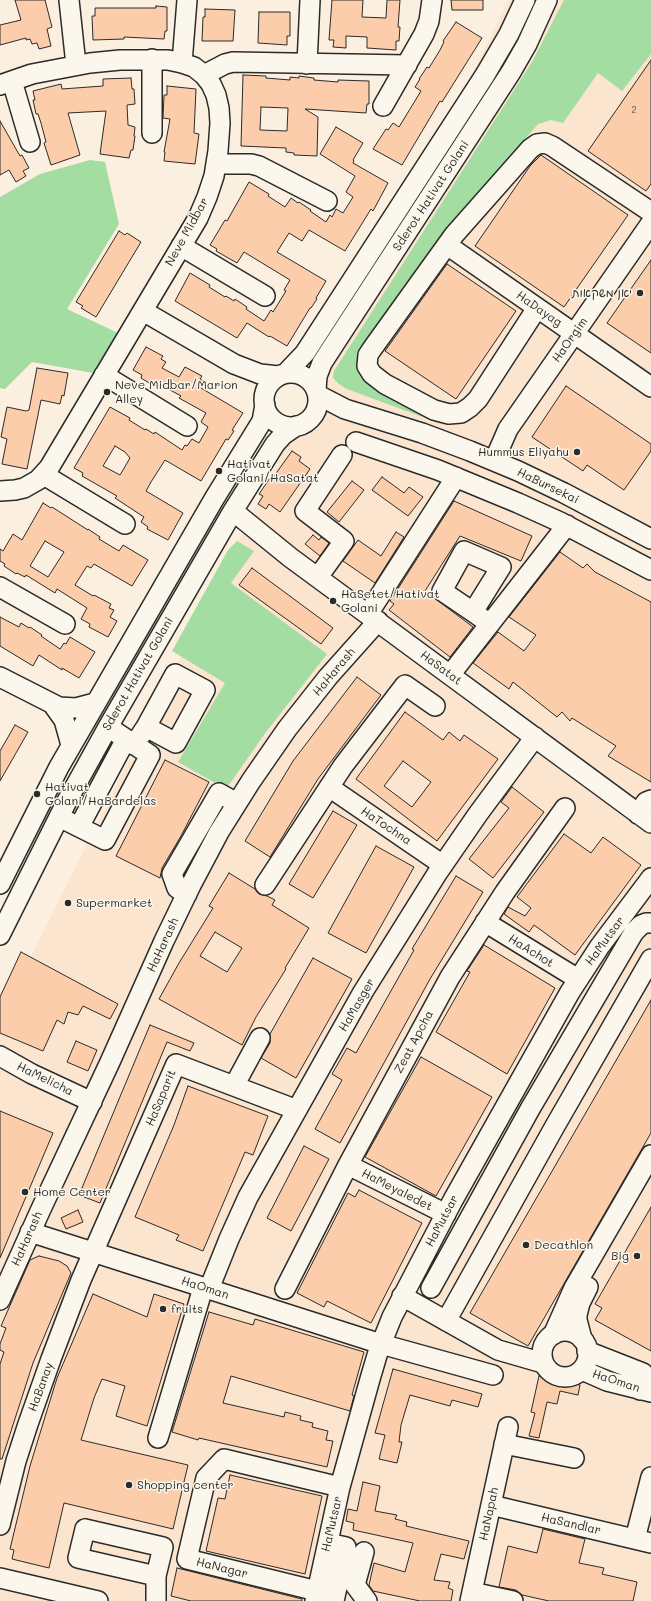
<!DOCTYPE html>
<html>
<head>
<meta charset="utf-8">
<style>
  body { margin:0 }
  canvas { display:block; background:#fbefdf }
</style>
</head>
<body>
<canvas width="651" height="1601"></canvas>
<script>
const ctx = document.querySelector('canvas').getContext('2d');
ctx.lineJoin = 'round';
function fillPath(path, color) {
  ctx.fillStyle = color;
  ctx.fill(path, 'evenodd');
}
function shape(rows) {
  const path = new Path2D();
  for (const r of rows) {
    if (r.length === 3) {
      path.moveTo(r[0] + r[2], r[1]);
      path.arc(r[0], r[1], r[2], 0, 2 * Math.PI);
      continue;
    }
    path.moveTo(r[0], r[1]);
    for (let i = 2; i < r.length; i += 2) path.lineTo(r[i], r[i + 1]);
  }
  return path;
}
function trace(path, color, width, dash) {
  ctx.strokeStyle = color;
  ctx.lineWidth = width;
  ctx.lineCap = dash ? 'butt' : 'round';
  ctx.setLineDash(dash || []);
  ctx.stroke(path);
}
function label(font, color, halo, rows, align = 'center') {
  ctx.font = font + ' Mali,"Playpen Sans Hebrew",sans-serif';
  ctx.lineWidth = 3;
  ctx.setLineDash([]);
  ctx.textBaseline = 'middle';
  ctx.strokeStyle = halo;
  ctx.fillStyle = color;
  for (const [text, x, y, turn = 0] of rows) {
    ctx.save();
    ctx.translate(x, y);
    ctx.rotate((+turn || 0) * Math.PI / 180);
    ctx.textAlign = isNaN(turn) ? turn : align;
    if (halo) ctx.strokeText(text, 0, 0);
    ctx.fillText(text, 0, 0);
    ctx.restore();
  }
}
const built = shape([
  [509,0,651,0,651,1601,0,1601,0,1018]
]);
const green = shape([
  [564,0,651,0,651,54,622,91,598,73,563,123,551,120,538,124,457,218,358,364,359,374,366,382,444,425,347,389,339,384,333,378,334,371,532,62],
  [90,160,105,162,119,224,67,309,118,333,93,373,32,362,5,389,0,388,0,197,40,174],
  [237,541,254,551,231,583,327,654,266,732,226,789,178,762,225,683,172,651,228,550]
]);
const building = shape([
  [15,0,45,0,52,27,47,29,51,46,39,49,37,43,32,44,30,39,26,40,26,38,0,45,0,25,21,20,15,0],
  [332,0,363,0,362,17,386,18,387,0,400,0,398,27,400,27,399,41,396,41,396,50,367,48,367,37,346,36,346,48,333,47,334,40,329,40,332,0],
  [451,0,483,0,483,10,452,10,451,0],
  [156,6,167,7,167,31,165,31,164,39,124,37,124,39,93,40,92,16,95,16,95,8,156,8,156,6],
  [205,9,235,10,233,41,202,41,203,17,205,17,205,9],
  [259,12,290,12,290,36,287,36,287,45,258,43,259,12],
  [456,22,482,38,442,102,440,101,402,165,373,149,386,129,388,130,393,123,399,127,421,91,415,87,420,79,419,79,427,67,429,68,440,50,444,42,443,41,456,22],
  [651,60,651,184,646,191,588,151,651,60],
  [243,75,266,76,266,78,290,80,290,77,299,78,299,76,314,78,314,80,338,82,338,80,369,81,369,104,367,104,366,113,305,109,318,117,317,156,294,155,294,153,286,152,286,148,241,146,243,75],
  [261,107,288,108,287,131,260,130,261,107],
  [131,78,132,89,134,89,135,104,127,105,128,125,135,127,134,136,135,136,133,150,131,150,129,158,100,154,106,111,68,113,80,155,51,165,44,143,46,142,41,123,38,114,36,114,33,100,35,100,33,91,61,84,62,89,103,86,103,79,131,78],
  [167,86,196,89,194,133,199,134,195,164,164,161,165,152,164,152,170,119,163,118,164,95,167,95,167,86],
  [0,121,20,156,22,155,29,168,23,171,26,176,16,182,9,170,0,175,0,121],
  [336,127,363,143,353,160,354,161,353,163,388,183,373,211,371,209,345,251,309,230,302,241,289,233,277,252,326,281,316,298,317,299,311,308,310,308,287,346,270,336,269,337,247,323,237,338,175,301,190,273,210,285,209,287,225,297,226,296,234,301,235,299,247,307,246,309,264,321,271,310,273,312,286,291,284,290,290,280,244,252,237,263,216,251,217,249,210,245,225,220,227,221,249,182,269,194,268,196,285,207,291,198,298,203,299,202,311,210,310,211,326,222,330,215,332,217,336,209,343,213,353,197,346,192,355,176,320,154,336,127],
  [541,155,628,215,564,307,475,246,530,166,541,155],
  [119,231,125,235,127,233,141,242,96,317,81,308,83,306,76,302,119,231],
  [651,260,651,353,607,323,651,260],
  [447,264,516,311,456,399,385,351,447,264],
  [146,347,163,356,161,359,166,362,162,368,179,377,185,367,202,376,200,379,205,382,201,388,243,413,232,430,234,431,228,440,226,439,201,481,165,460,151,482,146,491,183,513,168,540,147,529,148,527,141,522,144,517,115,498,117,496,82,476,83,473,74,468,110,407,130,418,129,420,145,430,146,429,154,434,155,432,182,450,185,445,187,446,192,439,199,443,208,427,201,422,206,413,179,398,181,396,161,385,159,389,141,378,142,375,133,370,146,347],
  [115,446,125,452,130,458,120,475,103,466,115,446],
  [37,368,68,373,64,396,62,395,60,404,41,400,27,469,2,464,7,439,1,437,7,407,26,411,29,410,37,368],
  [566,386,651,444,651,451,624,490,587,465,583,471,532,437,566,386],
  [292,451,301,457,299,461,310,469,280,512,269,504,266,509,258,504,263,496,259,494,270,478,272,479,292,451],
  [382,477,404,493,409,487,423,497,408,516,372,490,382,477],
  [352,481,364,490,339,522,327,512,352,481],
  [454,501,532,536,521,561,460,536,425,591,473,627,450,657,389,610,394,604,390,601,454,501],
  [43,503,51,508,52,507,88,530,88,529,100,537,99,539,119,551,123,545,148,560,132,586,94,564,91,568,87,566,75,585,93,596,94,595,111,604,109,608,114,610,110,617,117,621,108,637,89,627,90,624,81,619,87,608,57,589,55,593,26,575,25,577,17,573,16,574,4,566,5,564,0,561,0,549,3,551,13,534,22,540,43,503],
  [45,541,64,552,48,577,30,566,45,541],
  [396,532,404,537,375,583,343,561,358,540,381,556,396,532],
  [313,535,319,540,321,537,329,543,320,556,305,544,313,535],
  [560,552,583,568,587,564,595,572,651,602,651,782,608,756,616,746,572,718,570,721,562,712,557,717,513,682,509,689,473,663,498,632,524,651,536,635,509,617,560,552],
  [252,568,333,628,321,644,239,585,252,568],
  [0,617,19,627,21,623,29,628,30,627,42,635,41,636,60,649,64,643,66,644,70,637,95,652,79,678,62,668,62,670,39,655,33,666,0,646,0,617],
  [357,677,381,695,318,779,270,857,245,841,293,761,357,677],
  [405,712,443,740,449,732,460,741,464,735,498,759,437,841,356,779,405,712],
  [403,761,431,782,412,807,384,786,403,761],
  [15,725,28,732,0,781,0,751,15,725],
  [165,760,209,782,181,836,162,868,160,878,116,856,165,760],
  [512,787,544,812,493,878,469,859,509,808,501,802,512,787],
  [333,811,357,825,313,898,289,884,333,811],
  [564,834,591,853,603,837,641,865,575,955,534,925,529,932,504,914,508,907,525,916,531,908,517,897,564,834],
  [376,846,414,867,366,953,328,933,376,846],
  [229,873,255,889,259,894,267,896,275,900,272,905,309,928,285,968,286,969,256,1017,242,1045,159,999,179,963,213,908,209,906,229,873],
  [215,932,242,948,227,972,200,956,215,932],
  [456,876,483,892,430,979,340,1143,315,1129,342,1080,332,1074,347,1048,356,1053,414,950,412,949,456,876],
  [484,945,555,988,507,1074,436,1032,470,972,467,971,484,945],
  [21,952,118,1004,110,1019,83,1006,78,1015,68,1012,64,1024,57,1020,43,1051,0,1033,0,997,21,952],
  [313,958,352,979,296,1078,261,1058,270,1043,270,1034,313,958],
  [651,1000,651,1133,528,1346,470,1313,651,1000],
  [150,1025,194,1043,190,1051,167,1042,100,1203,79,1195,150,1025],
  [76,1041,97,1050,88,1071,67,1062,76,1041],
  [421,1057,492,1097,436,1196,365,1157,421,1057],
  [188,1086,268,1116,253,1155,245,1152,203,1251,176,1240,179,1235,135,1217,174,1125,188,1086],
  [0,1111,53,1133,0,1258,0,1111],
  [304,1146,329,1159,291,1231,267,1218,304,1146],
  [359,1190,422,1223,371,1323,327,1301,324,1307,297,1293,348,1193,355,1197,359,1190],
  [651,1207,651,1351,595,1320,602,1308,595,1304,651,1207],
  [78,1210,83,1222,66,1229,61,1218,78,1210],
  [39,1256,59,1261,67,1266,71,1273,33,1363,2,1459,0,1459,0,1364,4,1352,0,1350,0,1344,6,1328,1,1326,30,1260,39,1256],
  [93,1294,147,1317,154,1294,184,1304,147,1426,116,1416,125,1386,102,1379,94,1398,81,1440,188,1465,173,1529,64,1503,49,1568,12,1559,14,1550,10,1549,30,1466,57,1378,93,1294],
  [209,1312,253,1325,255,1319,364,1352,352,1395,354,1396,350,1411,231,1376,223,1403,284,1417,285,1412,301,1416,300,1420,313,1423,312,1427,328,1431,326,1440,333,1441,327,1467,199,1438,198,1440,172,1432,209,1312],
  [393,1369,482,1394,478,1407,452,1400,450,1406,410,1395,401,1425,399,1442,402,1442,397,1463,379,1459,385,1435,375,1433,393,1369],
  [539,1376,580,1385,578,1395,560,1391,557,1404,547,1402,539,1438,529,1436,535,1413,531,1412,539,1376],
  [230,1475,322,1496,305,1574,206,1551,218,1498,225,1499,230,1475],
  [363,1482,380,1486,375,1511,397,1515,395,1519,407,1522,406,1526,469,1541,464,1559,441,1554,434,1580,450,1582,448,1588,453,1590,451,1601,420,1601,373,1591,369,1585,374,1563,405,1572,413,1543,353,1530,354,1523,346,1521,348,1509,357,1511,363,1482],
  [543,1529,585,1539,579,1563,604,1568,602,1574,637,1582,633,1601,549,1601,522,1595,516,1590,499,1587,508,1546,537,1553,543,1529],
  [177,1568,302,1599,302,1601,191,1601,171,1596,177,1568]
]);
const minor = shape([
  [69,0,76,65],
  [152,59,152,133],
  [182,63,187,0],
  [307,64,310,0],
  [204,75,225,64,233,62,407,65],
  [12,81,30,142],
  [0,85,32,74,90,63,120,60,168,60,182,63,194,67,204,75,211,84,216,95,219,108,220,123,218,151,214,176,207,197,198,218,49,468,38,480,24,488,15,490,0,491],
  [383,106,424,34,429,21,432,0],
  [216,164,251,164,259,166,327,201],
  [447,245,651,387],
  [181,246,265,296],
  [537,308,478,399,470,407,461,413,449,414,434,410,385,384,372,374,367,366,368,355,372,349,454,235,530,149,537,144,545,143,552,146,651,212],
  [143,311,234,364,260,374,278,376],
  [291,400,27],
  [286,373,305,353,485,75,509,34,525,0],
  [104,375,187,426],
  [316,390,317,376,322,363,511,72,527,44,547,0],
  [318,395,345,409,422,433,470,451,518,471,564,493,651,539],
  [356,442,438,470,518,503,560,522,651,570],
  [494,461,508,429,515,419,651,223],
  [44,475,125,524],
  [233,511,291,558,651,823],
  [318,577,344,541,305,511,342,455],
  [0,587,65,624],
  [473,612,501,567,464,551,442,591,473,612,490,624],
  [368,614,456,477],
  [450,675,567,525],
  [0,677,59,707,76,708,95,703],
  [54,706,64,720,71,745],
  [134,745,146,727,175,674,205,690,176,743,146,727],
  [329,787,443,865],
  [638,814,646,802,651,800],
  [59,817,105,840,150,755,108,727],
  [79,827,126,739],
  [0,884,59,767,214,499,262,421,265,405],
  [265,885,343,766,405,685,435,706],
  [187,894,177,888,172,874,219,793,237,803],
  [485,922,578,979],
  [0,935,67,801,108,727,233,511,275,444,283,435,296,426],
  [0,1056,32,1074,92,1102],
  [234,1086,260,1038],
  [348,1165,446,1214],
  [30,1232,381,1344,493,1375],
  [431,1288,530,1109,634,932,641,925,646,923,651,923],
  [209,1289,229,1239,248,1197,363,992,438,872,478,814,535,737],
  [285,1289,348,1165,450,977,505,892,565,808],
  [402,1296,498,1350,543,1363],
  [0,1300,41,1209,110,1062,164,941,191,885,219,832,251,781,287,729,328,677,378,621],
  [446,1321,555,1126,651,959],
  [565,1354,23],
  [553,1335,574,1288,651,1155],
  [582,1339,577,1320,577,1315,580,1303,588,1287],
  [587,1351,643,1373,640,1390],
  [582,1370,607,1381,651,1392],
  [158,1438,203,1288],
  [504,1444,574,1458],
  [491,1505,651,1543],
  [0,1525,16,1461,28,1424,51,1359,81,1280,176,1064,297,1110],
  [85,1529,163,1547,156,1576,78,1558,85,1529],
  [635,1539,651,1477],
  [328,1543,346,1547,334,1601],
  [364,1552,355,1585,367,1601],
  [156,1576,156,1601],
  [0,1578,98,1601],
  [317,1591,187,1559,206,1478,224,1459,340,1487],
  [472,1592,513,1601],
  [315,1601,340,1487,370,1379,378,1352,392,1317,453,1200,570,992,600,946,651,878],
  [470,1601,508,1427]
]);
const markers = [
  [640,293,4,"#2b2b2b"],
  [107,392,4,"#2b2b2b"],
  [577,452,4,"#2b2b2b"],
  [219,471,4,"#2b2b2b"],
  [333,601,4,"#2b2b2b"],
  [37,794,4,"#2b2b2b"],
  [68,903,4,"#2b2b2b"],
  [25,1192,4,"#2b2b2b"],
  [526,1245,4,"#2b2b2b"],
  [637,1256,4,"#2b2b2b"],
  [163,1309,4,"#2b2b2b"],
  [129,1485,4,"#2b2b2b"]
];
const numberNames = [
  ["2",634,110]
];
const streetNames = [
  ["Sderot Hativat Golani",431,196,-57],
  ["Neve Midbar",187,232,-61],
  ["HaDayag",539,309,35],
  ["HaOrgim",570,340,-55],
  ["HaBursekai",548,486,26],
  ["HaSatat",441,668,37],
  ["HaHarash",334,672,-50],
  ["Sderot Hativat Golani",138,674,-60],
  ["HaTochna",386,826,34],
  ["HaMutsar",605,941,-54],
  ["HaHarash",163,945,-65],
  ["HaAchot",531,951,32],
  ["HaMasger",357,1005,-60],
  ["Zeat Apcha",414,1042,-62],
  ["HaMelicha",45,1079,26],
  ["HaSaparit",161,1098,-67],
  ["HaMeyaledet",397,1190,27],
  ["HaMutsar",442,1221,-62],
  ["HaHarash",27,1239,-66],
  ["HaOman",205,1288,18],
  ["HaOman",616,1381,18],
  ["HaBanay",41,1387,-70],
  ["HaNapah",489,1514,-78],
  ["HaMutsar",332,1524,-77],
  ["HaSandlar",571,1524,13],
  ["HaNagar",222,1568,14]
];
const poiNames = [
  ["יאן משקאות",632,293,"right"],
  ["Neve Midbar/Marion",115,385],
  ["Alley",115,399],
  ["Hummus Eliyahu",569,452,"right"],
  ["Hativat",227,464],
  ["Golani/HaSatat",227,478],
  ["HaSetet/Hativat",341,594],
  ["Golani",341,608],
  ["Hativat",45,787],
  ["Golani/HaBardelas",45,801],
  ["Supermarket",76,903],
  ["Home Center",33,1192],
  ["Decathlon",534,1245],
  ["Big",629,1256,"right"],
  ["fruits",171,1309],
  ["Shopping center",137,1485]
];
fillPath(built, '#fbe5cf');
fillPath(green, '#a3dda2');
fillPath(building, '#fccdaa');
trace(building, '#2b2b2b', 1);
trace(minor, '#2b2b2b', 22);
trace(minor, '#fbf7ec', 19);
for (const [x, y, r, color] of markers) {
  const dot = new Path2D();
  dot.arc(x, y, r, 0, 2 * Math.PI);
  ctx.fillStyle = color;
  ctx.fill(dot);
  trace(dot, '#fbf7ec', 1.5);
}
label('10px', '#5f544b', null, numberNames);
label('12px', '#2b2b2b', '#fbf7ec', streetNames);
label('12px', '#2b2b2b', '#fbf7ec', poiNames, 'left');
</script>
</body>
</html>
